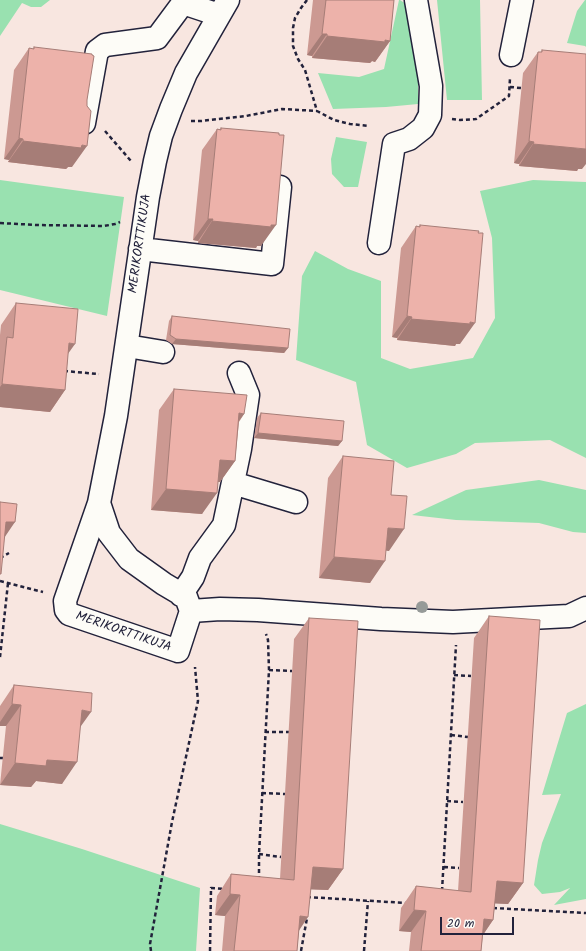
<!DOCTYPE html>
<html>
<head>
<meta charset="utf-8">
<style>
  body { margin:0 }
  #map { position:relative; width:586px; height:951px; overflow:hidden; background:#f8e6e0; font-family:Kalam,sans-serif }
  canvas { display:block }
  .scale { position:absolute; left:440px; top:917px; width:74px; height:18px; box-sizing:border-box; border:2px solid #22223b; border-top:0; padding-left:5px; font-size:12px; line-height:14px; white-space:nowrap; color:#22223b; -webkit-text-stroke:3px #fdfcf7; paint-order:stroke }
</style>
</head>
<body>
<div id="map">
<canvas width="586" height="951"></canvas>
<div class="scale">20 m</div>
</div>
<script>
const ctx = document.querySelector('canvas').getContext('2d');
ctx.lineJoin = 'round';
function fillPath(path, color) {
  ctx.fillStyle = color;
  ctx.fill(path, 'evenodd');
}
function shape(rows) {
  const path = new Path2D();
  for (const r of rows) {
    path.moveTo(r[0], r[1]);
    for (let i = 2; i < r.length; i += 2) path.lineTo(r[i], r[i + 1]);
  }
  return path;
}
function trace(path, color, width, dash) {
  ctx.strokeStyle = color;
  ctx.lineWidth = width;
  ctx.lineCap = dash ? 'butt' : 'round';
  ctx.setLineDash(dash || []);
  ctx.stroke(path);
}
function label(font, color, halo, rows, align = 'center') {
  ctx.font = font + ' Kalam,sans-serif';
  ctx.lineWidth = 4;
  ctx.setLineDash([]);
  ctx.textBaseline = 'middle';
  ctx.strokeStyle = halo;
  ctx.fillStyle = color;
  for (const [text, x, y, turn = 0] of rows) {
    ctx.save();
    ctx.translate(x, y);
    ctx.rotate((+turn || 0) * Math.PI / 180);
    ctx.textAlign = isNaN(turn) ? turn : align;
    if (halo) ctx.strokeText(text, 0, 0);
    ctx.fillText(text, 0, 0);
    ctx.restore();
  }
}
const green = shape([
  [0,0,50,0,41,7,31,7,22,3,0,36],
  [399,0,400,0,418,12,418,104,386,107,333,109,318,73,359,77,384,69],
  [437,0,480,0,482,100,447,100],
  [585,0,586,0,586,47,585,46,567,43,577,11],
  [336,137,367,142,358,187,344,187,332,174,331,159],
  [0,180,124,197,107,316,0,290],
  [533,180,586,182,586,458,550,440,475,443,456,454,407,468,367,445,356,382,296,360,302,276,315,251,348,269,381,281,381,358,410,369,473,358,495,318,492,238,480,191],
  [539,480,586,490,586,533,573,532,539,523,456,520,412,515,466,490],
  [586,704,586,899,554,905,570,888,560,892,542,894,534,885,538,860,542,843,561,794,542,795,567,713],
  [0,824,82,849,200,888,196,951,0,951]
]);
const path = shape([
  [307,0,301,8,295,18,293,28,293,46,298,59,305,70,317,111,334,120,350,124,369,126],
  [510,87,521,88],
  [452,119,460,120,476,119,509,96,510,78],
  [191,121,201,121,246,116,282,109,317,111],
  [105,131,131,161],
  [0,223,37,225,104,226,115,224,120,222],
  [64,371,99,374],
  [0,558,9,553],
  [0,581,43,592],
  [0,657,8,583],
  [269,670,292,671],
  [454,675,471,676],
  [265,732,289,732],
  [451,735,468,737],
  [0,758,3,758],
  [262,793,285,794],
  [447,801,463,802],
  [259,854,281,857],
  [444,867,459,868],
  [259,880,259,854,269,670,268,640,266,634],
  [442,891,456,645],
  [307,897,406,903],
  [493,908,586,913],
  [151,951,150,944,172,822,198,701,195,667],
  [210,951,211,888,224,889],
  [301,951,307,918],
  [364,951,368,901]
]);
const minor = shape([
  [511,55,522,0],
  [84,123,97,51,105,45,157,38,183,3,219,15],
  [379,243,394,144,409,139,423,128,430,115,431,86,416,0],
  [140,249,272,264,280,187],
  [127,346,163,352],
  [233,483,296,502],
  [99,503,109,533,129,559,164,584,186,597,191,611,178,651,69,614,66,610,65,601,99,503,116,416,148,197,155,161,161,136,171,109,186,73,228,0],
  [181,595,193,577,200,558,224,525,240,449,248,395,239,373],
  [191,611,220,609,258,610,381,619,453,622,569,616,586,608]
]);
const trees = [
  [422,607]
];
const wall = shape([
  [313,0,394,0,390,41,375,62,372,61,370,63,312,58,312,56,307,55],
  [34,47,72,167,68,167,66,169,8,162,9,160,4,159,14,70,29,48,33,49],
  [542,50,582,169,578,169,577,171,519,166,519,164,514,163,523,73,538,52,541,52],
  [221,128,261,246,257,246,256,248,198,243,198,241,193,240,202,150,217,129,220,129],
  [420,225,460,344,456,344,455,346,397,340,397,338,392,337,401,248,416,226,419,227],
  [16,303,68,354,65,390,50,412,0,407,0,335,1,325],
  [172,316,288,348,284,353,172,344,166,340,169,321],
  [174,389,244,414,239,422,235,461,220,482,218,482,202,514,151,510,159,410],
  [261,413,342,441,338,446,254,438,257,418],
  [343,456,391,495,389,551,386,550,370,583,319,578,328,478],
  [489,616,523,883,508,904,495,903,493,920,483,935,481,951,409,951,411,932,399,931,401,908,416,886,458,891,474,638],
  [309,618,343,869,328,890,311,889,299,931,297,951,222,951,225,916,215,915,217,896,231,874,280,879,294,639],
  [14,685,80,727,62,784,36,781,31,787,0,785,6,726,0,726,0,706]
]);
const shadedWall = shape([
  [322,34,327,34,312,56,307,55],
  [327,36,385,40,390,41,375,62,372,61,370,63,312,58],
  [19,138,23,139,9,160,4,159],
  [23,141,82,145,87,146,72,167,68,167,66,169,8,162],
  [529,141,534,142,519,164,514,163],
  [533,144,586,149,586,164,582,169,578,169,577,171,519,166],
  [208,219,213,219,198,241,193,240],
  [212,221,271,225,276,225,261,246,257,246,256,248,198,243],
  [407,316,412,317,397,338,392,337],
  [411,319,470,322,475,323,460,344,456,344,455,346,397,340],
  [176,339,288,348,284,353,172,344],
  [69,343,75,344,60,365],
  [2,384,65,390,50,412,0,407,0,387],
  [239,413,244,414,229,435],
  [258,433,342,441,338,446,254,438],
  [220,460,235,461,220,482,205,481],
  [166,489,217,493,202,514,151,510],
  [6,522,15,522,0,544],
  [388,528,404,529,389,551,373,549],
  [334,557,385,561,370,583,319,578],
  [12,704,21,705,6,726,0,726,0,722],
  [82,710,91,712,76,733],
  [47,760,77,762,62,784,36,781,31,787,0,785,15,763],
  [313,867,343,869,328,890,298,889],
  [497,881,523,883,508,904,482,903],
  [230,894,240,895,225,916,215,915],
  [414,910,426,911,411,932,399,931],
  [300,916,308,917,294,938],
  [484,919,493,920,478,942]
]);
const building = shape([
  [326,0,394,0,390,41,385,40,385,42,327,36,327,34,322,34,326,0],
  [34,47,92,54,92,55,94,56,87,100,87,106,91,111,87,146,82,145,81,148,23,141,23,139,19,138,29,48,34,49,34,47],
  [542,50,586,54,586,149,533,144,534,142,529,141,538,52,542,52,542,50],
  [221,128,279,133,279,135,284,135,276,225,271,225,271,227,212,221,213,219,208,219,217,129,221,130,221,128],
  [420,225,479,231,478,233,483,233,475,323,470,322,470,324,411,319,412,317,407,316,416,226,420,227,420,225],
  [16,303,78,309,75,344,69,343,65,390,2,384,7,337,13,338,16,303],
  [172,316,290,329,288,348,176,339,170,335,172,316],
  [174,389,247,395,244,414,239,413,235,461,220,460,217,493,166,489,174,389],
  [261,413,344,421,342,441,258,433,261,413],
  [343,456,394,461,391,495,407,496,404,529,388,528,385,561,334,557,343,456],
  [0,502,17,504,15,522,6,522,1,574,0,574,0,502],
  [489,616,540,620,523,883,497,881,493,920,484,919,481,951,421,951,426,911,414,910,416,886,471,892,489,616],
  [309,618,358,621,343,869,313,867,308,917,300,916,297,951,234,951,240,895,230,894,231,874,294,880,309,618],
  [14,685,92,693,91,712,82,710,77,762,47,760,46,766,15,763,21,705,12,704,14,685]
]);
const streetNames = [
  ["MERIKORTTIKUJA",141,244,-82],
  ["MERIKORTTIKUJA",123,633,19]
];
fillPath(green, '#99e1b0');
trace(minor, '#22223b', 25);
trace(path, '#22223b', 2.5, [4, 3]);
trace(minor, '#fdfcf7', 22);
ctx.fillStyle = '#969a98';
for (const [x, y] of trees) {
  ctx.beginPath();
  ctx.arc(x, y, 6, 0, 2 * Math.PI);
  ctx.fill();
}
fillPath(wall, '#cc9992');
fillPath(shadedWall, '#a67d77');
fillPath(building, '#edb2aa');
trace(building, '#a67d77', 1);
label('13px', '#22223b', '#fdfcf7', streetNames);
</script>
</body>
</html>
